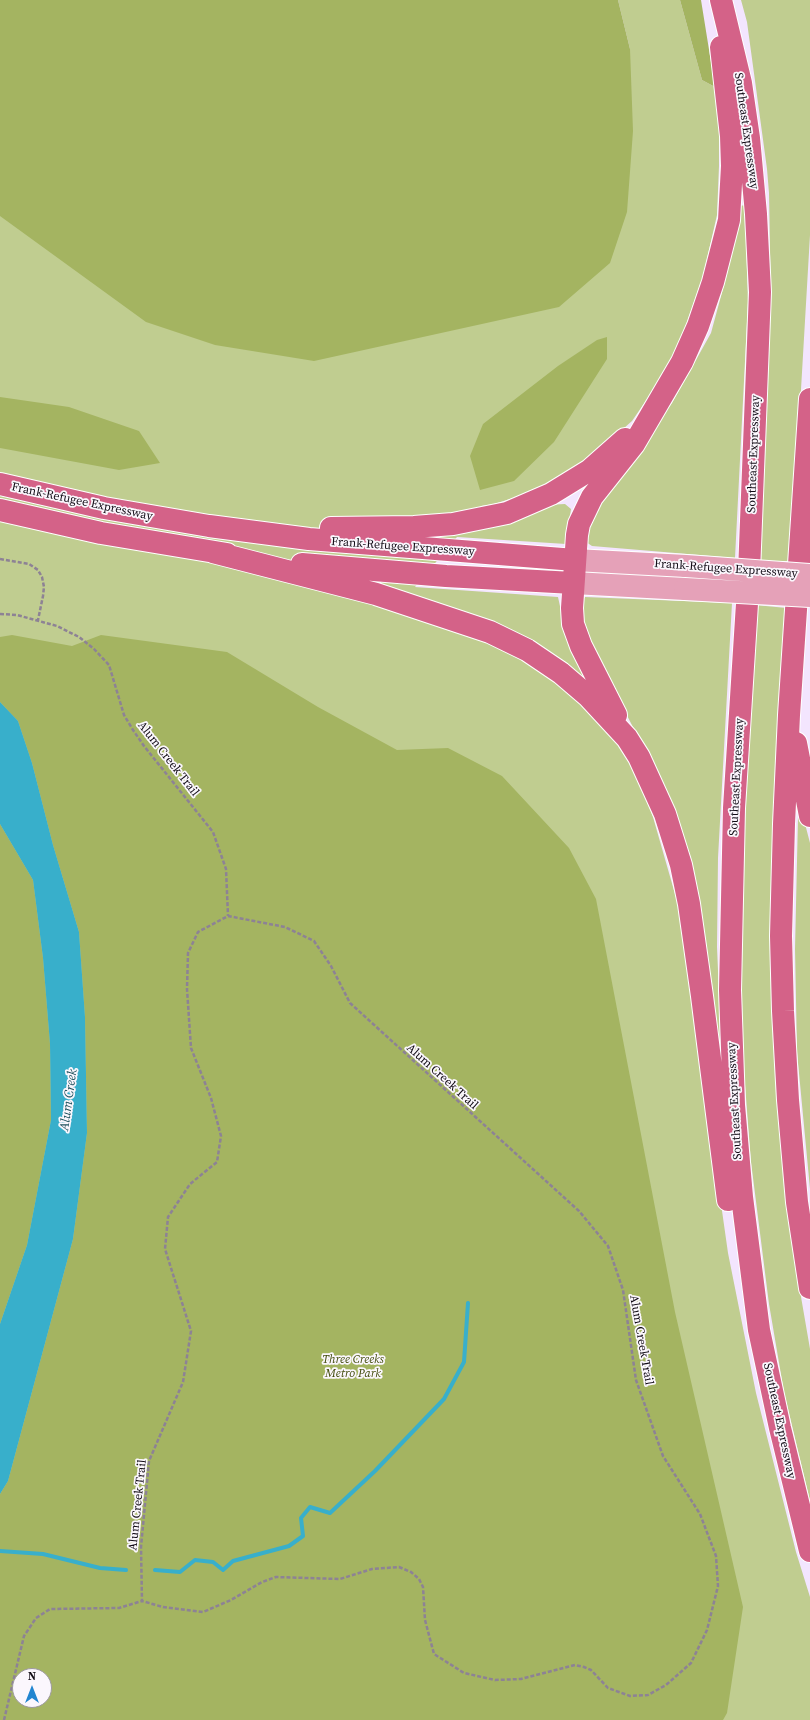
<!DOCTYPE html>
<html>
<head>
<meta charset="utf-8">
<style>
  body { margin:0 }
  #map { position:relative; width:810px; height:1720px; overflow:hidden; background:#f3e5fe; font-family:"Source Serif 4",serif }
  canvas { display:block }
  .north { position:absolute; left:12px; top:1668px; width:40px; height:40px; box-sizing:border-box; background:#fbf7fd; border:1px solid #9d99a0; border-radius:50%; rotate:0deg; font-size:11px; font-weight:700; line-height:16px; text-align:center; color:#110b15 }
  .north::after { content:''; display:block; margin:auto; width:14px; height:18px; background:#2185d0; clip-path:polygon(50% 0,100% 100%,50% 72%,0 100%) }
</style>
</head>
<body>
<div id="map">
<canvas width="810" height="1720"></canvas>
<div class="north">N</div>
</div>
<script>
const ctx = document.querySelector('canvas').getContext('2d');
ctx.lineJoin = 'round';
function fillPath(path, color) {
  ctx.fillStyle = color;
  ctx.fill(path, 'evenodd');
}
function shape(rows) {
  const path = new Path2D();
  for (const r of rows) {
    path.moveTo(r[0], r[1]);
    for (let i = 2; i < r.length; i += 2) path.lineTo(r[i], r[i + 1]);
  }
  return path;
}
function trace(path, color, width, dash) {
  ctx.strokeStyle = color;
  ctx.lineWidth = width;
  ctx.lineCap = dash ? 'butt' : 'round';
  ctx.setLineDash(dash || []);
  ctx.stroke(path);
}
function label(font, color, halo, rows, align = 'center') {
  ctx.font = font + ' "Source Serif 4",serif';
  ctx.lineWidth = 3.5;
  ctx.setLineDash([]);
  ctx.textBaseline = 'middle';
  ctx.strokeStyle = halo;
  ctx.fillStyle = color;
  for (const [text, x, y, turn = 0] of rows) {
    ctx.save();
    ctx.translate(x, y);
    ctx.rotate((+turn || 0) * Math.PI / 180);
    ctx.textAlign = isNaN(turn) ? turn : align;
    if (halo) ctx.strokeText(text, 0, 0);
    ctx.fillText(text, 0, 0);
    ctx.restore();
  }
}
const green = shape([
  [0,0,630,49,618,0,680,0,702,80,715,87,719,122,719,166,717,215,703,276,680,342,658,383,632,421,596,453,545,488,494,504,481,506,464,528,545,505,565,504,571,509,566,544,457,537,415,587,558,597,566,634,589,678,585,681,546,649,497,625,439,623,506,649,550,674,601,720,629,756,653,817,679,908,728,1253,756,1393,796,1552,810,1597,810,1720,0,1720],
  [20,1676,44,1676,44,1700,20,1700],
  [741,0,810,0,810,235,791,561,758,561,771,304,769,193,767,169,747,22],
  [745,205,748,302,735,558,592,546,586,542,592,513,672,403,711,333,727,274,740,206],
  [585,597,732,603,718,858,717,947,722,1065,658,776,615,692,579,616,579,605],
  [755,605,787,608,778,1115,800,1291,810,1349,810,1501,784,1392,769,1304,751,1162,743,1059,739,941],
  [803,816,810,843,810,1189,797,1052,795,949,798,817]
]);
const forest = shape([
  [0,0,618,0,630,49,633,131,627,212,610,263,559,307,314,361,215,345,146,322,0,216],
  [680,0,701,0,715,87,702,80],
  [607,337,607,359,554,442,514,481,480,490,470,456,483,424,558,366,597,340],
  [0,397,69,407,139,431,160,463,119,470,0,448],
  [12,635,72,646,101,635,227,652,318,707,397,750,448,748,502,776,569,848,596,899,675,1312,743,1607,727,1713,723,1720,0,1720,0,1494,8,1481,73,1239,87,1133,85,1017,79,932,53,845,32,763,18,721,0,702,0,637],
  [20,1676,44,1676,44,1700,20,1700],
  [0,824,33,880,43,958,50,1044,51,1120,27,1245,0,1324]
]);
const water = shape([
  [0,702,18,721,32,763,53,845,79,932,85,1017,87,1133,73,1239,8,1481,0,1494,0,1324,27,1245,51,1120,50,1044,43,958,33,880,0,824]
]);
const stream = shape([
  [0,1551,43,1554,100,1568,126,1570],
  [155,1570,180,1572,195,1560,213,1562,223,1570,233,1561,289,1546,303,1536,301,1518,310,1507,330,1513,375,1471,444,1399,464,1362,468,1303]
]);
const path = shape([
  [0,559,29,564,38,570,42,577,44,587,43,596,38,620],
  [0,614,17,615,57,626,79,637,94,649,109,665,124,715,133,730,144,746,213,832,226,869,228,916],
  [4,1720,24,1636,36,1618,50,1609,119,1608,142,1601,141,1547,149,1461,183,1382,191,1331,165,1249,168,1217,190,1184,217,1162,221,1136,211,1098,191,1048,187,989,188,953,198,932,228,916,285,927,314,941,331,966,350,1003,579,1211,608,1246,623,1290,636,1380,663,1456,700,1514,716,1556,718,1586,707,1630,691,1663,666,1685,648,1695,630,1696,608,1688,591,1670,584,1667,575,1665,521,1679,495,1680,464,1673,434,1654,425,1620,423,1587,419,1579,411,1572,399,1567,372,1569,340,1579,276,1577,262,1582,231,1600,203,1612,163,1607,142,1601]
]);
const primary = shape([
  [575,560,686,566],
  [573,583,685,589]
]);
const motorway = shape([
  [721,0,741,83,749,138,756,214,760,292,749,572,734,808,730,990,734,1105,742,1197,759,1330,780,1428,810,1551],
  [810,399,789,715,784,824,781,936,783,1011,788,1100,797,1202,810,1288],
  [0,484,104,508,209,526,309,539,575,560],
  [0,510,101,533,227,554],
  [331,528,414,527,453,524,507,513,551,494,590,470,625,439],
  [213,552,376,594,490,632,527,650,561,673,589,697,627,738,639,757,665,814,681,865,689,904,702,996,728,1200],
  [302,564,446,576,573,583],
  [616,715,581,646,573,624,572,608,577,535,579,524,592,497,634,444,682,362,698,326,713,282,729,220,732,166,731,136,721,47],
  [796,743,810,816]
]);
const primaryBridge = shape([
  [686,566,810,575],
  [685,589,810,596]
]);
const streetNames = [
  ["Southeast Expressway",746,131,82],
  ["Southeast Expressway",754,454,-88],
  ["Frank-Refugee Expressway",82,502,12],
  ["Frank-Refugee Expressway",403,547,4],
  ["Frank-Refugee Expressway",726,569,4],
  ["Alum Creek Trail",168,759,52],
  ["Southeast Expressway",737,777,-87],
  ["Alum Creek Trail",442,1077,42],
  ["Southeast Expressway",735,1101,-93],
  ["Alum Creek Trail",641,1340,80],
  ["Southeast Expressway",779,1421,78],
  ["Alum Creek Trail",138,1505,-84]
];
const parkNames = [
  ["Three Creeks",353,1360],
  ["Metro Park",353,1374]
];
const waterNames = [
  ["Alum Creek",69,1100,-82]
];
fillPath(green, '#c0cd90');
fillPath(forest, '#a4b461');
fillPath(water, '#38afcb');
trace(stream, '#38afcb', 4);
trace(primary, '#fff', 24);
trace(motorway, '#fff', 24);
trace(path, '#8d8295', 2.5, [4, 2]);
trace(primary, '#e5a1b8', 22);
trace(motorway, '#d46288', 22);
trace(primaryBridge, '#fff', 24, []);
trace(primaryBridge, '#e5a1b8', 22);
label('12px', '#110b15', '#fbf7fd', streetNames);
label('italic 12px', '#424c0c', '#fbf7fd', parkNames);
label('italic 13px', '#22535f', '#fbf7fd', waterNames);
</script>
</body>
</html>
